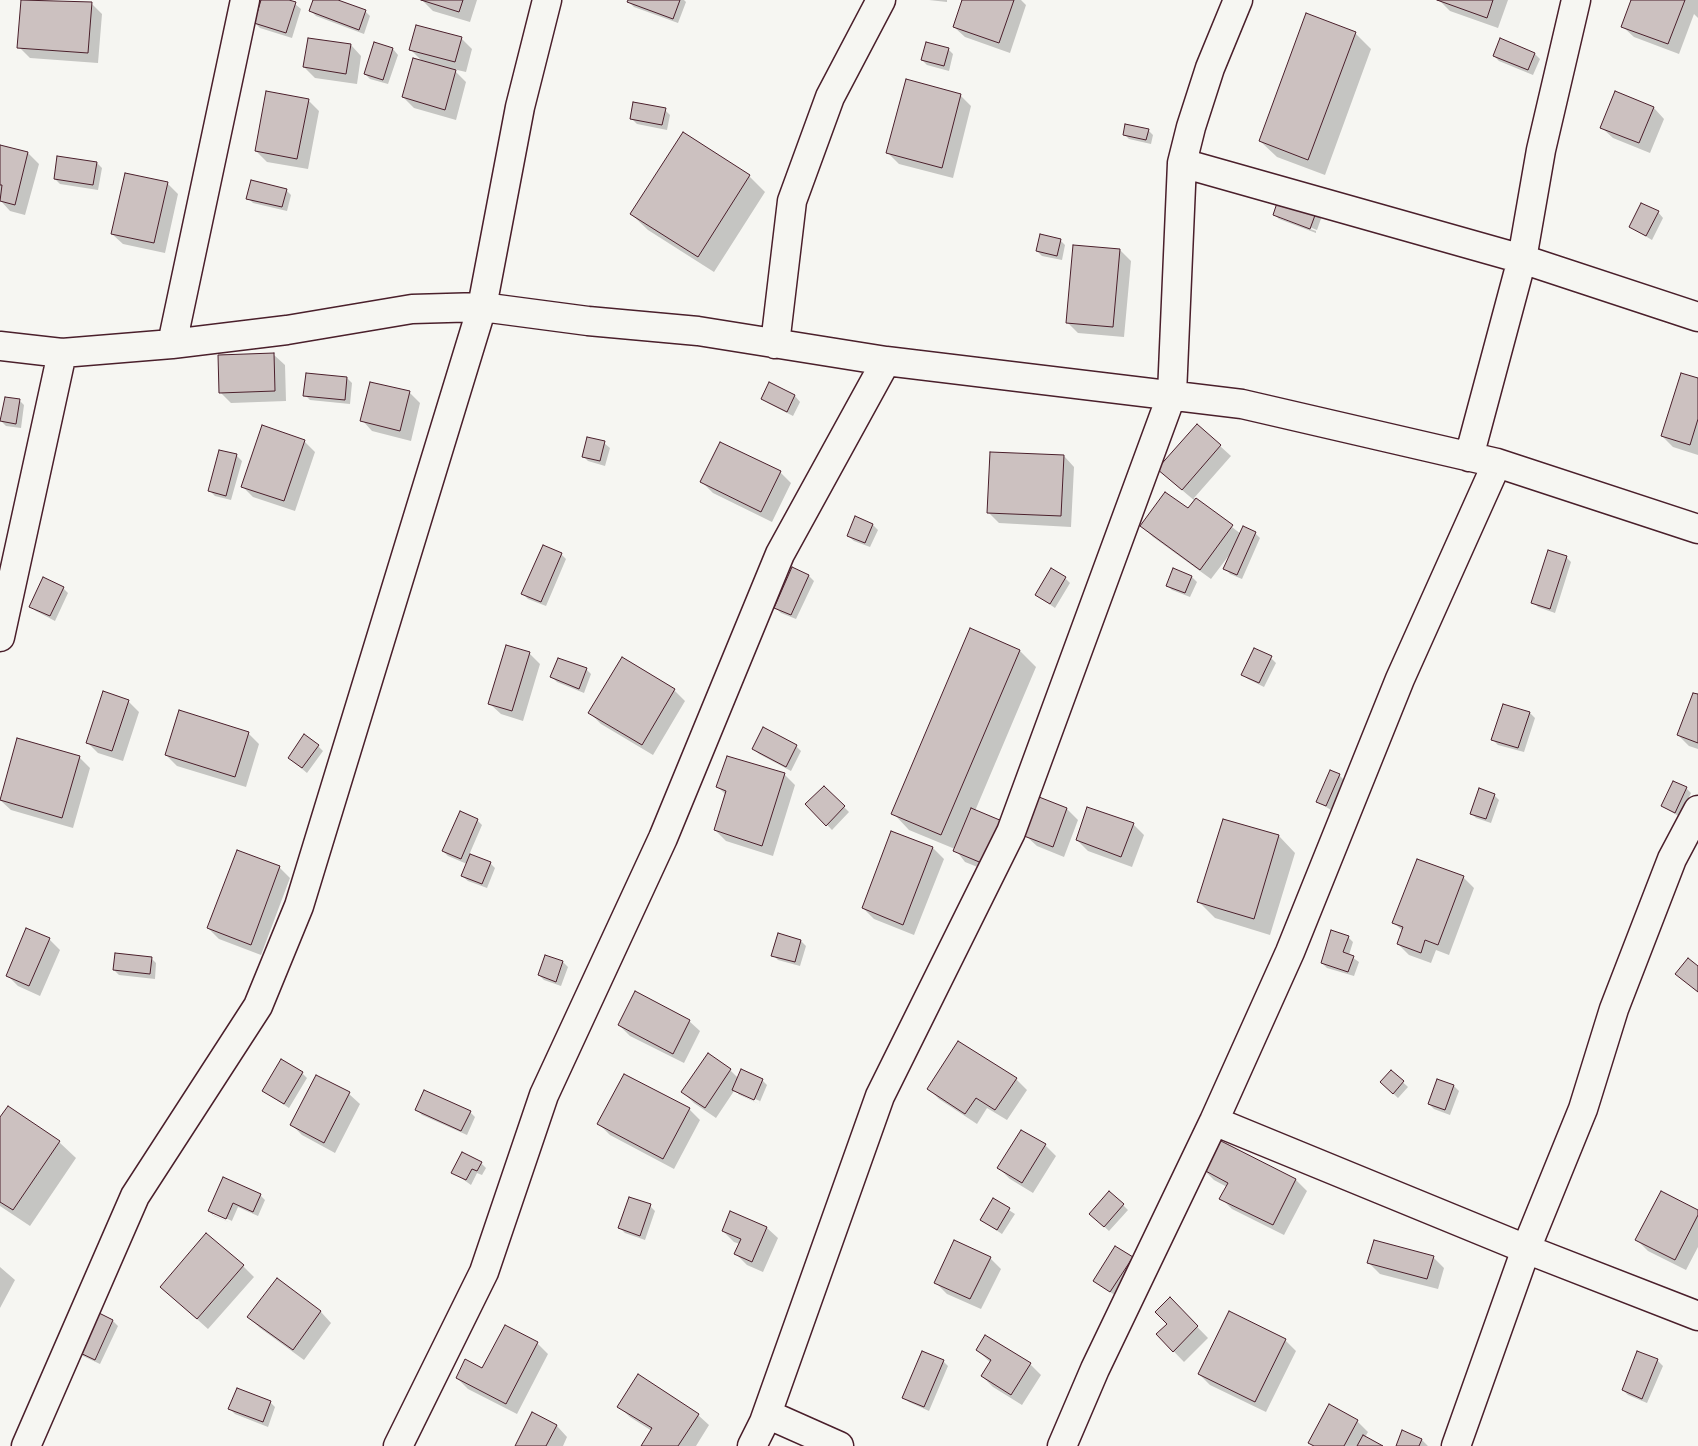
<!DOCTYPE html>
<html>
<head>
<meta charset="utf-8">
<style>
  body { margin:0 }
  canvas { display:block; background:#f6f6f2 }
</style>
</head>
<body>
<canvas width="1698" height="1446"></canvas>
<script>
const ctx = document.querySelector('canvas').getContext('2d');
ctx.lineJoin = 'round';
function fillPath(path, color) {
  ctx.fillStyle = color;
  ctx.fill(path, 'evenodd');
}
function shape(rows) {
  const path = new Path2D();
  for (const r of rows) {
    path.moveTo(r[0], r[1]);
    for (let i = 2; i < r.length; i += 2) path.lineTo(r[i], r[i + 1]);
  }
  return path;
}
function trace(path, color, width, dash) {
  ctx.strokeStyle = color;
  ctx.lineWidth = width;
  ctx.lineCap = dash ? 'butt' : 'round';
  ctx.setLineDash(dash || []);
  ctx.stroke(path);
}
const shadow = shape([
  [23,0,91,3,102,14,98,63,30,58,19,47],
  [263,0,285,0,295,4,301,9,292,38,260,28,255,23],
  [315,0,334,0,365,11,370,16,364,34,316,16,311,11],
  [422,0,477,0,470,22,433,11],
  [630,0,684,0,686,2,678,23,634,7,629,2],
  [929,0,947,0,947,2],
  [963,0,1021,0,1026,5,1010,53,965,37,954,27],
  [1439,0,1508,0,1498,28,1450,11],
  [1632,0,1698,0,1698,18,1694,14,1679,54,1634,37,1623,27],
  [1355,33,1371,49,1325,175,1277,157,1260,141],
  [461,38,472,49,466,72,453,69,466,82,456,120,414,108,403,97,423,62,411,50],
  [375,44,393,49,398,55,388,84,370,79,365,74],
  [351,45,361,56,357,84,315,78,304,67],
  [948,49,953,54,949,71,927,65,922,60],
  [1535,54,1540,59,1533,75,1499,61,1494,56],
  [1616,93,1654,108,1664,119,1650,153,1613,138,1602,128],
  [960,95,971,106,953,178,899,164,888,153],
  [308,100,319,111,308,169,267,162,256,151],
  [665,110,670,115,667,130,637,124,632,119],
  [1148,130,1153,135,1151,144,1129,139,1124,134],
  [0,147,28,153,39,164,25,215,10,211,0,200],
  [97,163,102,168,98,190,60,184,55,179],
  [749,176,765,192,714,272,648,230,631,214],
  [167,183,178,194,165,253,123,244,112,234],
  [286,190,291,195,287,211,253,203,248,198],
  [1658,212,1663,218,1652,240,1630,227],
  [1323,213,1317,230,1279,215,1279,218,1316,231,1316,233,1279,219,1274,214],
  [1060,240,1065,245,1062,260,1042,256,1037,251],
  [1120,250,1131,261,1124,337,1078,333,1067,322],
  [274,355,285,365,286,401,231,403,220,392],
  [347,378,352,383,350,404,310,400,305,395],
  [1698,380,1698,455,1673,447,1662,436],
  [770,384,795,396,800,402,793,416,768,403,763,398],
  [409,392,420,403,411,441,372,431,362,420],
  [19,400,24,405,21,428,6,426,1,421],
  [304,441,315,452,295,511,253,497,242,486],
  [604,443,610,448,605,466,588,461,583,456],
  [721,443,780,472,791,483,772,522,713,493,702,482],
  [1220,446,1231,456,1194,498,1241,534,1255,533,1260,538,1242,579,1230,574,1225,568,1230,554,1211,579,1153,537,1142,526,1188,510,1195,501,1170,480],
  [237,456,242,461,231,500,215,496,210,491],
  [1064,456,1074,467,1071,527,999,523,988,512],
  [873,525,878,530,870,547,854,541,848,536],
  [561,554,566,559,546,606,528,599,523,594],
  [1566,557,1571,562,1555,613,1538,607,1533,602],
  [793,569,809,576,814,581,796,619,781,613,776,608],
  [1192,577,1197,582,1190,597,1172,590,1167,585],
  [1065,578,1070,583,1055,608,1036,595],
  [63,588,68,593,55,621,36,611,31,606],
  [971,630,1020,651,1036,667,975,811,995,874,965,862,955,849,909,830,893,813],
  [529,653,540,664,523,721,501,714,490,704],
  [1271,658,1276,663,1264,687,1248,679,1242,674],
  [622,659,674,690,685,701,653,755,601,724,590,713],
  [586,669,591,674,584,693,557,682,552,677],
  [1698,696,1698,749,1689,746,1678,735],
  [128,701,139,712,123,761,98,753,87,742],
  [1504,705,1530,713,1535,718,1524,752,1498,745,1492,739],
  [248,733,259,744,246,787,177,766,166,755],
  [18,740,79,757,90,768,73,828,11,810,0,800],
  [318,746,323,751,307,773,289,758],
  [796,746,801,751,791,771,759,754,754,749],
  [784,774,795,785,773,856,726,841,715,830,726,795,718,787],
  [1339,775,1344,780,1331,810,1318,802],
  [824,787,849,812,832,830,807,804],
  [1686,788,1691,793,1680,817,1662,806],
  [1494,795,1499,800,1491,823,1476,818,1471,813],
  [1039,799,1067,809,1078,820,1064,857,1037,846,1026,836],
  [477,820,482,825,469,855,490,863,495,868,487,888,468,881,462,876,467,864,448,856,443,851],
  [1224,820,1279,836,1295,853,1270,935,1215,918,1199,902],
  [1133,824,1144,835,1132,867,1088,851,1077,840],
  [892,833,933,848,944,859,914,935,874,919,863,908],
  [279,867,290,878,261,955,219,939,208,928],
  [1463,877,1474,888,1449,955,1436,950,1431,963,1409,955,1398,944,1403,931,1394,923],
  [778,935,801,941,806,946,800,966,778,960,773,955],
  [1348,937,1353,942,1349,955,1359,962,1354,976,1327,968,1322,963],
  [49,939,60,950,40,996,18,986,7,975],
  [546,956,563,962,568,967,561,986,544,980,539,975],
  [151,958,156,963,155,979,119,975,114,970],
  [689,1021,700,1031,684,1063,630,1036,619,1025],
  [730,1070,738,1078,762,1080,767,1085,759,1104,734,1091,716,1118,694,1103,683,1092],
  [738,1092,760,1101,759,1104,738,1094],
  [1391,1071,1408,1087,1398,1098,1386,1087],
  [302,1073,307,1078,289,1108,263,1091],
  [317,1077,349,1094,360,1104,335,1153,302,1135,291,1124],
  [1016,1079,1027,1090,1007,1120,987,1108,977,1124,939,1099,928,1088],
  [1438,1080,1454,1086,1459,1091,1450,1115,1434,1109,1429,1104],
  [416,1109,470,1112,475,1117,467,1135,422,1115],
  [689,1109,700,1120,674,1169,610,1135,599,1124],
  [0,1119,59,1142,76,1158,30,1226,0,1206],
  [1218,1140,1296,1180,1307,1191,1284,1235,1232,1209,1221,1198,1227,1187,1214,1180,1203,1169],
  [1045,1145,1056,1156,1033,1193,1010,1179,999,1168],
  [481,1163,486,1168,482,1175,477,1173,471,1185,453,1172],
  [223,1179,260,1195,265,1200,258,1216,238,1207,231,1223,214,1216,209,1211],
  [213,1212,232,1221,231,1223,213,1215],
  [993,1200,1015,1214,1002,1234,981,1220],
  [1123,1205,1128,1210,1109,1231,1096,1219],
  [650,1206,655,1211,645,1240,625,1233,620,1228],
  [1698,1211,1698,1247,1686,1270,1648,1251,1637,1240],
  [767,1228,778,1238,763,1272,747,1265,736,1254,740,1244,734,1242,723,1231],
  [1433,1257,1444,1268,1438,1289,1380,1274,1369,1263],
  [990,1258,1001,1269,981,1309,947,1294,936,1283],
  [1132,1258,1137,1263,1116,1296,1094,1281],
  [243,1266,254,1277,208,1329,161,1287],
  [0,1267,15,1280,0,1308],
  [277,1280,321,1312,331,1323,304,1360,260,1328,249,1317],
  [1170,1299,1208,1338,1184,1362,1157,1334,1168,1324],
  [95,1313,113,1321,118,1326,100,1364,83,1356,78,1351],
  [1285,1340,1296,1351,1266,1412,1210,1385,1199,1374],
  [537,1343,548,1354,517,1414,468,1389,457,1378,483,1370],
  [977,1350,1030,1364,1041,1375,1022,1405,993,1387,982,1376,991,1363],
  [1638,1353,1658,1361,1663,1366,1647,1403,1628,1395,1623,1390],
  [943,1361,948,1366,929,1411,909,1402,904,1397],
  [270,1402,275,1407,268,1427,235,1414,230,1409],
  [619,1407,698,1415,709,1425,696,1446,642,1446,652,1431,630,1417],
  [533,1414,557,1426,567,1437,563,1446,516,1446],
  [1357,1421,1368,1432,1365,1437,1380,1446,1313,1446,1310,1443],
  [1422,1440,1428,1446,1397,1446]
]);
const building = shape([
  [21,0,92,2,88,53,17,48,21,0],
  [261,0,289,0,296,2,286,33,254,23,261,0],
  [313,0,338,0,366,10,359,30,309,11,313,0],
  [421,0,463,0,459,12,421,0],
  [628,0,680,0,673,19,627,2,628,0],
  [962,0,1014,0,999,43,953,27,962,0],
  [1437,0,1493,0,1487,18,1437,0],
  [1631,0,1685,0,1668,44,1621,27,1631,0],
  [1306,13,1356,32,1308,160,1259,141,1306,13],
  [416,25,462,37,455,62,409,50,416,25],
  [308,38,351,44,346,74,303,67,308,38],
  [1500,38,1535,53,1528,70,1493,56,1500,38],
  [374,42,393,48,383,80,364,74,374,42],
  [926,42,949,48,944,66,921,60,926,42],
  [413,58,456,70,445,110,402,97,413,58],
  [906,79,961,94,942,168,886,153,906,79],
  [266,91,309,99,297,159,255,151,266,91],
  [1615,91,1654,107,1639,143,1600,128,1615,91],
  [633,102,666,108,662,125,630,119,633,102],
  [1125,124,1149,129,1146,140,1123,135,1125,124],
  [683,132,750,175,698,257,630,214,683,132],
  [0,145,28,152,15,205,0,201,2,185,0,185,0,145],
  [57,156,97,162,93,185,54,179,57,156],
  [125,173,168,182,154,243,111,234,125,173],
  [251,180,287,189,282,207,246,199,251,180],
  [1280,194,1318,207,1310,229,1273,215,1280,194],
  [1641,203,1659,211,1646,236,1629,227,1641,203],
  [1040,234,1061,239,1057,256,1036,251,1040,234],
  [1073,245,1120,249,1113,327,1066,323,1073,245],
  [274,353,275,391,219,393,218,355,274,353],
  [306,373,347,377,345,400,303,396,306,373],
  [1681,373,1698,378,1698,419,1690,445,1661,436,1681,373],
  [370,382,410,391,400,431,360,421,370,382],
  [769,382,795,395,787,412,761,399,769,382],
  [5,397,20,399,16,424,0,421,5,397],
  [1197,424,1221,445,1182,490,1157,469,1197,424],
  [262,425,305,440,284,501,241,487,262,425],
  [587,437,605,441,600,461,582,457,587,437],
  [720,442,781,471,761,512,700,482,720,442],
  [219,450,237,454,226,496,208,491,219,450],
  [990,452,1064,455,1061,516,987,513,990,452],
  [1165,492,1188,508,1196,498,1233,525,1200,570,1140,526,1165,492],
  [855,516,873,524,865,543,847,536,855,516],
  [1243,526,1256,532,1237,575,1223,569,1243,526],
  [543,545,562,553,541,602,521,594,543,545],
  [1548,550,1567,556,1550,609,1531,603,1548,550],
  [792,567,809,575,791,615,774,608,792,567],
  [1051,568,1066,577,1050,604,1035,595,1051,568],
  [1173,568,1192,576,1185,593,1166,586,1173,568],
  [43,577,64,587,50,616,29,607,43,577],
  [970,628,1020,650,941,835,891,814,970,628],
  [506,645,530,652,512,711,488,704,506,645],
  [1254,648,1272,656,1259,683,1241,675,1254,648],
  [622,657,675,689,642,745,588,713,622,657],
  [558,658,587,668,579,689,550,677,558,658],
  [103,691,129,700,112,751,86,743,103,691],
  [1693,693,1698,694,1698,743,1677,735,1693,693],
  [1503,704,1530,712,1518,748,1491,740,1503,704],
  [179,710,249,732,235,777,165,755,179,710],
  [763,727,797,745,786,767,752,749,763,727],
  [304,734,319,745,302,768,288,758,304,734],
  [17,738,80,756,62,818,0,800,17,738],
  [727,756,785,773,762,846,714,830,726,791,716,787,727,756],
  [1330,770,1340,774,1326,806,1316,802,1330,770],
  [1673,781,1687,787,1675,813,1661,806,1673,781],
  [824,786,845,806,826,826,805,804,824,786],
  [1479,788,1495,794,1486,819,1470,814,1479,788],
  [1039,797,1067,808,1053,847,1024,836,1039,797],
  [1087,807,1134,823,1121,857,1076,840,1087,807],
  [971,808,1002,821,984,864,953,851,971,808],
  [460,811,478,819,461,859,442,851,460,811],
  [1223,819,1279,835,1254,919,1197,902,1223,819],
  [891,831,933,847,903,925,862,908,891,831],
  [237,850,280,866,251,945,207,928,237,850],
  [470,854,491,862,482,884,461,876,470,854],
  [1417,859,1464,876,1438,945,1425,940,1421,953,1397,944,1403,927,1392,923,1417,859],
  [26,928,50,938,29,986,6,976,26,928],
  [1331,930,1349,936,1343,952,1354,956,1348,972,1321,963,1331,930],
  [778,933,801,940,795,962,771,956,778,933],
  [115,953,152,957,150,974,113,970,115,953],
  [545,955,563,961,556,982,538,975,545,955],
  [1688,958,1698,966,1698,992,1675,974,1688,958],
  [635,991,690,1020,673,1054,618,1025,635,991],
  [958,1041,1017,1078,995,1110,976,1098,965,1114,927,1089,958,1041],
  [708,1053,731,1069,705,1108,681,1092,708,1053],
  [281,1059,303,1072,284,1104,262,1091,281,1059],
  [741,1069,763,1079,754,1100,732,1090,741,1069],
  [1391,1070,1404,1081,1393,1094,1380,1082,1391,1070],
  [624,1074,690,1108,663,1159,597,1124,624,1074],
  [316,1075,350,1092,324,1143,290,1125,316,1075],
  [1437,1079,1454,1085,1445,1110,1428,1104,1437,1079],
  [424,1090,471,1111,461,1131,415,1110,424,1090],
  [8,1106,60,1141,13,1210,0,1202,0,1117,8,1106],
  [1021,1130,1046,1144,1022,1183,997,1168,1021,1130],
  [1217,1139,1296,1179,1273,1225,1219,1199,1228,1183,1202,1169,1217,1139],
  [462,1152,482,1162,477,1171,472,1169,466,1180,451,1173,462,1152],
  [223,1177,261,1194,253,1212,233,1203,226,1219,208,1211,223,1177],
  [1109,1191,1124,1204,1104,1227,1089,1214,1109,1191],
  [1661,1191,1698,1210,1698,1215,1675,1260,1635,1240,1661,1191],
  [629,1197,651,1204,640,1236,618,1228,629,1197],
  [993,1198,1010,1208,997,1230,980,1220,993,1198],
  [730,1211,767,1227,752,1262,734,1254,741,1239,722,1231,730,1211],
  [206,1233,244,1265,197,1319,160,1287,206,1233],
  [954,1240,991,1257,970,1299,934,1283,954,1240],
  [1374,1240,1434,1256,1427,1279,1367,1263,1374,1240],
  [1115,1246,1133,1257,1110,1292,1093,1281,1115,1246],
  [277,1278,321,1311,293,1350,247,1317,277,1278],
  [1170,1297,1198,1326,1173,1352,1156,1334,1167,1324,1155,1312,1170,1297],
  [95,1311,113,1320,95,1360,76,1351,95,1311],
  [1229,1311,1286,1339,1255,1402,1198,1374,1229,1311],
  [505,1325,538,1342,506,1404,456,1378,465,1359,482,1368,505,1325],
  [985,1335,1031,1363,1011,1395,981,1376,991,1360,976,1350,985,1335],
  [922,1351,944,1360,924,1407,902,1398,922,1351],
  [1637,1351,1658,1359,1642,1399,1622,1390,1637,1351],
  [638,1374,699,1414,678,1446,641,1446,652,1428,617,1407,638,1374],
  [237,1388,271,1401,263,1422,228,1409,237,1388],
  [1329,1404,1358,1420,1344,1446,1314,1446,1308,1443,1329,1404],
  [532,1412,557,1425,546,1446,515,1446,532,1412],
  [1402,1430,1422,1439,1419,1446,1396,1446,1402,1430],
  [1363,1435,1383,1446,1357,1446,1363,1435]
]);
const minor = shape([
  [1182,163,1522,259,1698,317],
  [172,344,245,0],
  [775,344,792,201,830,97,881,0],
  [0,346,62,353,172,344,287,330,412,309,482,307,588,321,698,331,886,361,1242,404,1497,463,1698,529],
  [1469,457,1522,259,1541,150,1576,0],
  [0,637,62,353],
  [1214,1121,1526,1249,1698,1316],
  [767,1414,839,1446],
  [26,1446,135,1196,258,1006,299,906,482,307,520,107,547,0],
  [398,1446,484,1272,544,1095,663,838,780,554,886,361],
  [752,1446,764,1422,880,1096,1011,832,1172,394,1182,163,1191,127,1210,68,1238,0],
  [1062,1446,1095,1369,1214,1121,1290,952,1400,679,1497,463],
  [1456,1446,1526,1249,1583,1109,1614,1009,1672,859,1698,810]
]);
fillPath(shadow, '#0003');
fillPath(building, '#ccc1c0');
trace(building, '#4a1f2b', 1);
trace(minor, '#4a1f2b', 31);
trace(minor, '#f6f6f2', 28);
</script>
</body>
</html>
